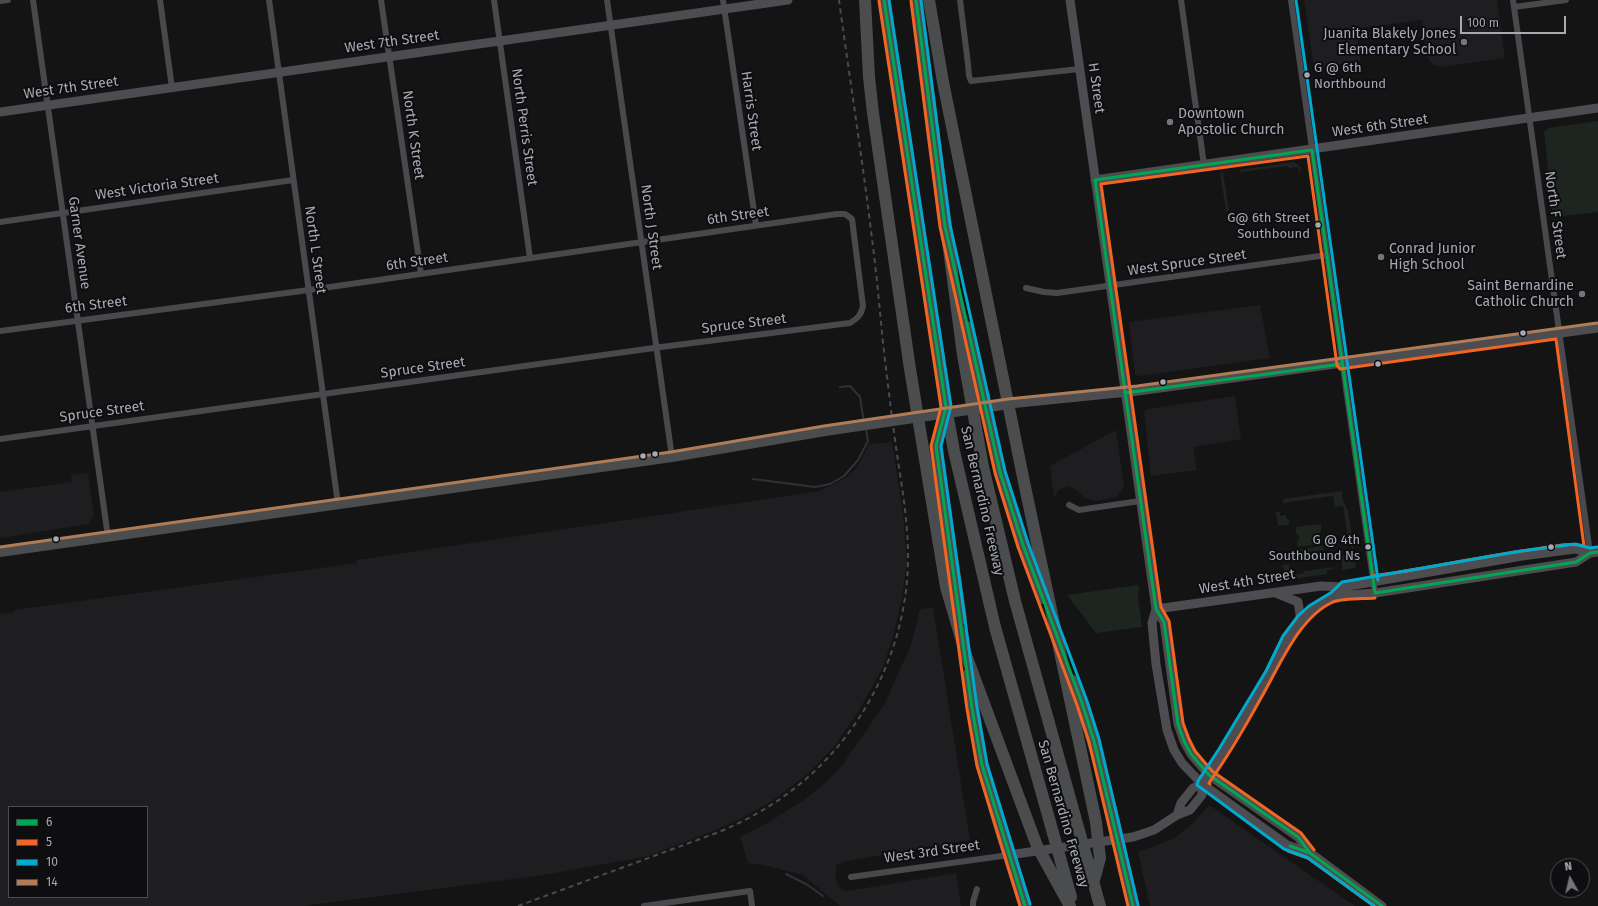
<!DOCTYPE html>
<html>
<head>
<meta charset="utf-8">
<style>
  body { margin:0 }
  #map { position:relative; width:1598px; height:906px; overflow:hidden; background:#141414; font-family:"Fira Sans",sans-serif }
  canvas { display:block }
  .legend { position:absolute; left:8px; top:806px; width:140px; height:92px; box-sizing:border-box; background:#0e0e10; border:1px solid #4b4c51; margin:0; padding:5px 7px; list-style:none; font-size:12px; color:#a7aab3 }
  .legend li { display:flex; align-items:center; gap:8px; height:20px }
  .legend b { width:20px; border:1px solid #4b4c51 }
  .north { position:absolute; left:1550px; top:858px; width:40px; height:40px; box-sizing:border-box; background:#0e0e10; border:1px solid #4b4c51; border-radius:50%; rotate:352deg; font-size:11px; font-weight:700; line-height:16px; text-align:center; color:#a7aab3 }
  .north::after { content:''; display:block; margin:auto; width:14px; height:18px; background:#74767b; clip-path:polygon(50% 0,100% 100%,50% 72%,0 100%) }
  .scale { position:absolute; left:1460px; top:16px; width:106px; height:18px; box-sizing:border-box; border:2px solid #a7aab3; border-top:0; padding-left:5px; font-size:12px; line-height:14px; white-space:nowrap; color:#a7aab3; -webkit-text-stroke:3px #0e0e10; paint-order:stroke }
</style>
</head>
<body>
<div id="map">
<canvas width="1598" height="906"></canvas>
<ul class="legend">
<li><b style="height:5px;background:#00a651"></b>6</li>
<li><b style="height:5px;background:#f26522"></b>5</li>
<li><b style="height:5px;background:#00a9ce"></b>10</li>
<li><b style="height:5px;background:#b07c57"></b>14</li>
</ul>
<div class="north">N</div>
<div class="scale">100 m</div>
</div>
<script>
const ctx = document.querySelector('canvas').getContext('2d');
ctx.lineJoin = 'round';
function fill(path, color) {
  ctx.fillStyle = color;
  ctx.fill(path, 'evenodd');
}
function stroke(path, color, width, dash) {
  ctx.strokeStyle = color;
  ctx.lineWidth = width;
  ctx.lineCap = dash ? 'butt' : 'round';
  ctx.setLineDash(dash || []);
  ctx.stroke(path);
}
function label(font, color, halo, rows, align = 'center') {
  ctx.font = font + ' "Fira Sans",sans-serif';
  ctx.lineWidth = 4;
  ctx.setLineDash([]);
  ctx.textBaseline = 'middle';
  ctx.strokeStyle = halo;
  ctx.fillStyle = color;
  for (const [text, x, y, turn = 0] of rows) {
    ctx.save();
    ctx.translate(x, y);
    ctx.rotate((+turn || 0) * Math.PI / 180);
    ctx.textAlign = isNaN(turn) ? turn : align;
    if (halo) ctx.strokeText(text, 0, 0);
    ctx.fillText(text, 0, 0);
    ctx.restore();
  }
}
fill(new Path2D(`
  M1304,0h193l8,58 -64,9 -7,-2 -5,-5 -2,-5 -5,-35 -66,9 5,32 -47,7z
  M1260,305l10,53 -131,18 -4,-1 -6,-53z
  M1235,396l6,43 -48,8 4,23 -46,6 -7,-65 4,-2z
  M1116,430l8,57 -7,10 -22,4 -10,-3 -10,-9 -6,-3 -9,3 -3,3 -3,7 -4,-33z
  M892,442l11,72 4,48 -5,36 -9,39 -10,30 -25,45 -22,32 -26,28 -38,29 -30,17 -24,11 -70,27 -104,19 -241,31h-303v-292l14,-2v-2l343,-47v-3l463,-69 24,-12 10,-8 6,-9 9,-18zM9,807h138v90h-138z
  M88,473l6,43 -5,8 -89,14v-46l72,-10 -1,-7z
  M933,607l37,233 -128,22 -1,2h-4l-2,13 3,8 4,5 5,1 109,-18 5,33h-121l-37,-31 -39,-10 -16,-2 -8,-26 29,-15 33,-21 21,-16 18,-18 43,-62 27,-60 9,-36z
  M1209,805l130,90 16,11h-205l-12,-54 35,-13 17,-13z`), '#1e1e20');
fill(new Path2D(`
  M1598,121v91l-45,5 -9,-85 4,-4z
  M1294,162l6,5 1,5h-2l-1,-5 -9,1 -1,-2 -47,6 -2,-2z
  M1223,172l6,39h-3l-6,-38z
  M1342,491c0,8 2,10 4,17l2,2 8,56 -1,2 -13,2v-12l1,-1v-2l8,-1 1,-2 -2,-14h-2l-5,-32 -8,1 -2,-11 -50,7v-4z
  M1276,512h4v4l6,-1v4h3v6l-11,1z
  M1319,524l2,1v7l-3,1v2l4,1v8l-24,3 -1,-5 3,-5 -4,-3v-7z
  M1323,546l1,4 -42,6v-2l17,-3v-2z
  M1289,564l2,11 13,-2v-2l29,-4v2l-6,1v4l-41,6 -3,-15z
  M1138,585l1,4 -1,9 4,29 -46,6 -29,-38z`), '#1e241f');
stroke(new Path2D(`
  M840,387l10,-1 10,11 4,26
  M753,479l62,8 15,-3 14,-8 14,-16 10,-19 -2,-12
  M786,874l20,10 17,12`), '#2c3238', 2);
stroke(new Path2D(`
  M33,0l75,537
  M160,0l12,88
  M269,0l69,504
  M381,0l40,274
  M494,0l36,258
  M607,0l65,457
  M723,0l33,225
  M960,0l8,64 1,12 2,5 108,-12
  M1181,0l23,165
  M1291,0l84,593
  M1513,0l77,553
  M0,1l8,-1
  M1514,7l52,-7
  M0,222l293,-42
  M1026,288l18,4 13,1 270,-38
  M0,331l309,-41 528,-76h8l7,5 11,87c-2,9 -5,12 -13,17l-189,24 -661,92
  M1069,505l10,5 61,-9
  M851,877l158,-22
  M644,906l106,-15 2,15
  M973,906v-4l4,-13`), '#49494d', 6);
stroke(new Path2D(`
  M1070,0l86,609 8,13 14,102 6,17 7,13 18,21 89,62 12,16
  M0,112l788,-112
  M1095,180l503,-72
  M1009,404l129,-13 460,-63
  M1276,593l22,9 3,18
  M1335,596l40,-3 201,-31 14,-9 8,-1
  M1156,609l-4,14 4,41 11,66 7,20 8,13 20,21 85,61 23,8 6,4 66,49
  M1156,609l165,-23 22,1
  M1177,815l4,-12 12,-15 9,-4 12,-18 56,-93 17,-34 14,-19 11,-10 23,-14 8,-9 179,-31 53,-7 15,4
  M1009,855l124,-18 21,-7 23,-15 13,-5 12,-15v-11`), '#4d4d51', 9);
stroke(new Path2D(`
  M0,552l672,-95 153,-26 184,-27`), '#4b4c4e', 10);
stroke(new Path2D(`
  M865,0l4,77 4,36 37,256 36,218 20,68 71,191 33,60
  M884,0l62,407 8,44 41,176 76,270
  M916,0l47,355 20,112 32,134 85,305
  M929,0l14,82 81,400 72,340 4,36 -6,22
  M967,327l33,145 23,73 20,53
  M945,412l-9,34 25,173
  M968,675l14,90 20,69 23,72
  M1073,681c27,73 43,149 60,225`), '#4b4c4e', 12);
stroke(new Path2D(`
  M518,906l201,-74c26,-11 50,-24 72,-41 72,-54 117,-144 117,-234 0,-33 -5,-64 -10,-96 -5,-34 -9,-67 -13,-101 -4,-32 -6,-64 -10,-96 -10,-88 -24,-176 -36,-264`), '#4a4b4d', 2, [5, 4]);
stroke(new Path2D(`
  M884,0l62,407 -10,39 36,262 10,57 43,141
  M916,0l29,226 55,246 23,73 59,158 12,38 39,165
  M1125,393l217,-29
  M1290,846l20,7 72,53
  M1310,853l-12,-16 -89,-62 -18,-21 -7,-13 -6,-17 -14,-102 -8,-13 -61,-429 217,-30 63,443 201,-31 14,-9 8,-1`), '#00a651', 3);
stroke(new Path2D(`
  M879,1l62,406 -10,39 36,263 10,57 43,140
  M911,1l29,226 55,246 23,74 59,158 12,37 39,164
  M1210,784l-1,-1c19,-27 36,-56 52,-85 18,-31 38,-81 72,-96 11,-4 31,-3 42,-4
  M1314,850l-13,-17 -89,-62 -17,-20 -6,-12 -6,-16 -14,-102 -8,-14 -60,-423 207,-28 29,209 3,4 216,-30 28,207c-15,-4 -33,1 -48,3 -55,7 -109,20 -164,27
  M1288,851l20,7 66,48`), '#f26522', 3);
stroke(new Path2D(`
  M889,0l62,406 -10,40 36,261 10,57 43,140
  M921,0l29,225 55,246 23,72 59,158 12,38 39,166
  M1296,0l82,580
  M1374,906l-66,-48 -24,-9 -87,-64 1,-4 21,-32 47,-78 17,-35 15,-20 11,-10 23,-14 10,-10 179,-31 54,-7 15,4 7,-1`), '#00a9ce', 3);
stroke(new Path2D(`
  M0,547l671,-95 153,-26 184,-27 129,-13 460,-63`), '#b07c57', 3);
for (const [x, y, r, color] of [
  [1464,42,4,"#74767b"],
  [1307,75,3.5,"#a7aab3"],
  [1170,122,4,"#74767b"],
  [1318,225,3.5,"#a7aab3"],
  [1381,257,4,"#74767b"],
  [1582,294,4,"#74767b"],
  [1523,333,3.5,"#a7aab3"],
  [1378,364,3.5,"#a7aab3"],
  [1163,382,3.5,"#a7aab3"],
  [655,454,3.5,"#a7aab3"],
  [643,456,3.5,"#a7aab3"],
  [56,539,3.5,"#a7aab3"],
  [1368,547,3.5,"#a7aab3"],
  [1551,547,3.5,"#a7aab3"]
]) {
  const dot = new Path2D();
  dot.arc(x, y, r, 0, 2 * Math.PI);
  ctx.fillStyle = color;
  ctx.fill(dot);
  stroke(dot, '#0e0e10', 1.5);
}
label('13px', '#a7aab3', '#0e0e10', [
  ["G @ 6th",1314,68,"left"],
  ["Northbound",1314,84,"left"],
  ["G@ 6th Street",1310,218],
  ["Southbound",1310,234],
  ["G @ 4th",1360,540],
  ["Southbound Ns",1360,556]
], 'right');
label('14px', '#a7aab3', '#0e0e10', [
  ["Juanita Blakely Jones",1456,34],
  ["Elementary School",1456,50],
  ["Downtown",1178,114,"left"],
  ["Apostolic Church",1178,130,"left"],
  ["Conrad Junior",1389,249,"left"],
  ["High School",1389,265,"left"],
  ["Saint Bernardine",1574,286],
  ["Catholic Church",1574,302]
], 'right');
label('14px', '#a7aab3', '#0e0e10', [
  ["West 7th Street",392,42,-8],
  ["West 7th Street",71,88,-8],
  ["H Street",1096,88,82],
  ["Harris Street",751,111,82],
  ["West 6th Street",1380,126,-8],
  ["North Perris Street",524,127,82],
  ["North K Street",413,135,82],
  ["West Victoria Street",157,187,-8],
  ["North F Street",1555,215,82],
  ["6th Street",738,216,-8],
  ["North J Street",651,227,82],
  ["Garner Avenue",79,243,82],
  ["North L Street",315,250,82],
  ["6th Street",417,262,-8],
  ["West Spruce Street",1187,263,-8],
  ["6th Street",96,305,-7],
  ["Spruce Street",744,324,-7],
  ["Spruce Street",423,368,-8],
  ["Spruce Street",102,412,-8],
  ["San Bernardino Freeway",982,501,77],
  ["West 4th Street",1247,582,-9],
  ["San Bernardino Freeway",1063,814,74],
  ["West 3rd Street",932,852,-8]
]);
</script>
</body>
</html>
